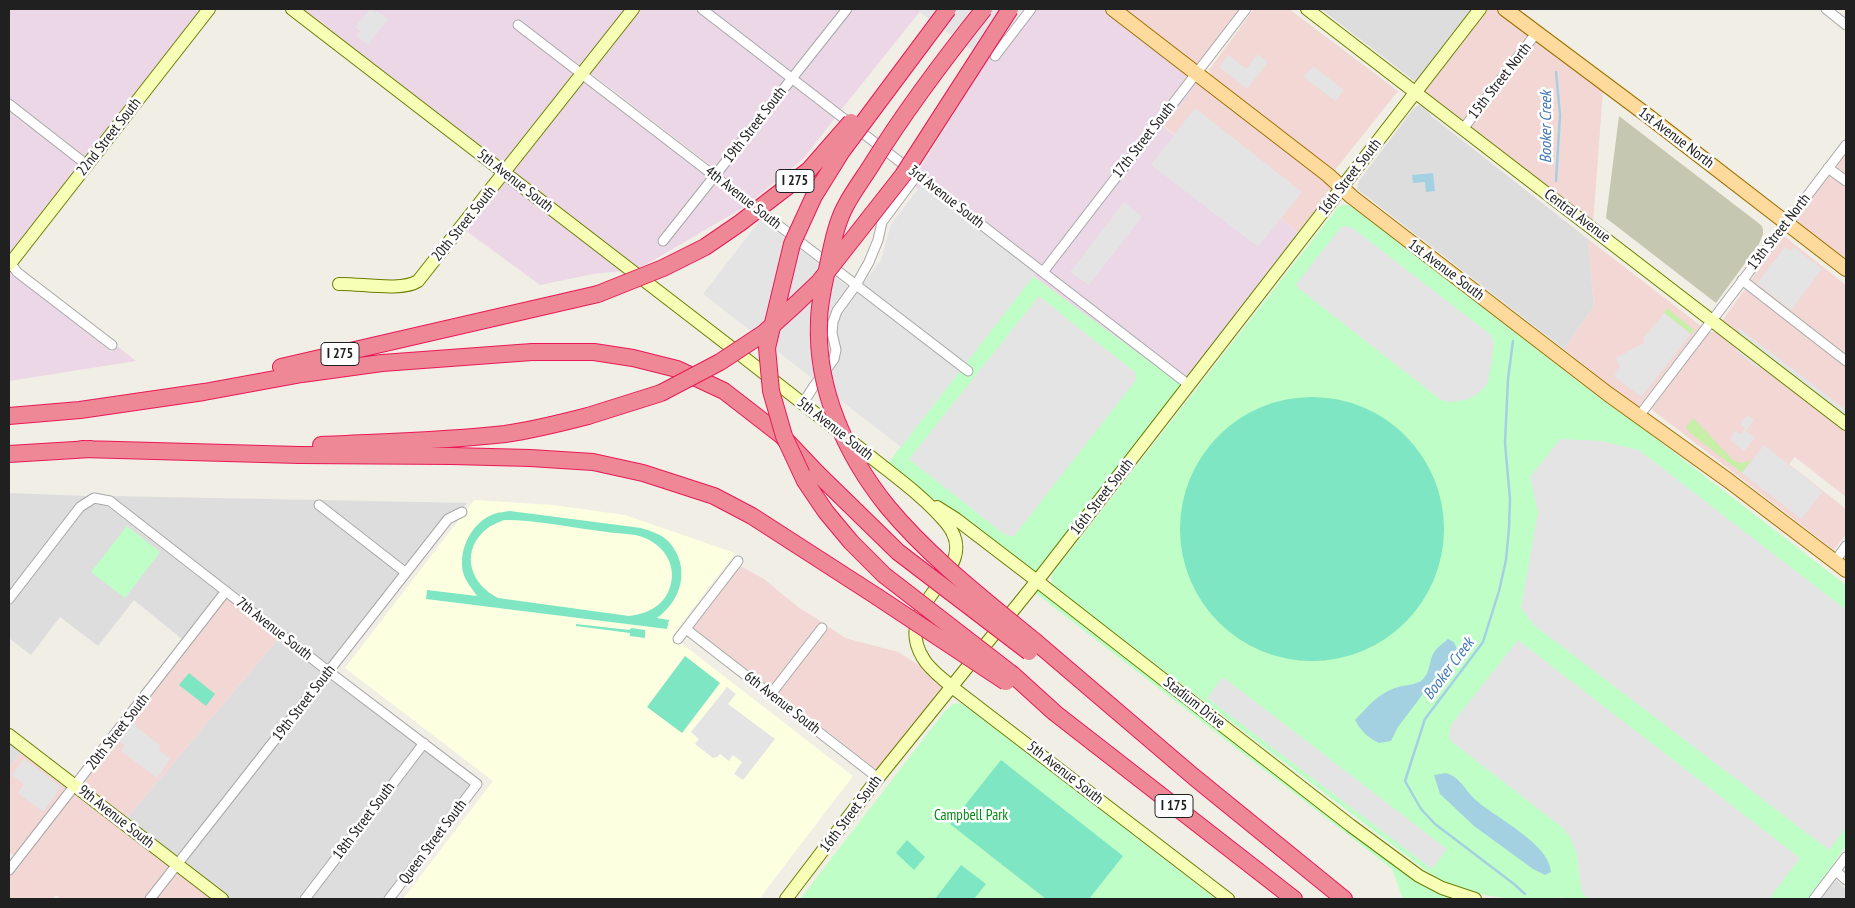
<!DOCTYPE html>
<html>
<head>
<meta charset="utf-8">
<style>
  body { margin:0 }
  #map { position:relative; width:1855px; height:908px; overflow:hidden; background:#f1eee6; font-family:"PT Sans Narrow",sans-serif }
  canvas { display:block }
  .frame { position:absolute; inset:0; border:10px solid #202020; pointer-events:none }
</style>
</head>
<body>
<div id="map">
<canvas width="1855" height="908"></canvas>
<div class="frame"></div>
</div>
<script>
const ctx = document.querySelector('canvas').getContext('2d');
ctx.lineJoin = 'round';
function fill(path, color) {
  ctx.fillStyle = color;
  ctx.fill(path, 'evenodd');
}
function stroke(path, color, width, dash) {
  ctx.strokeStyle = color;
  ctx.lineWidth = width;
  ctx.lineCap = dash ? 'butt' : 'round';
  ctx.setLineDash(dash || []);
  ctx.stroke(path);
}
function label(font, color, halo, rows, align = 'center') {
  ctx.font = font + ' "PT Sans Narrow",sans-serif';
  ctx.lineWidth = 5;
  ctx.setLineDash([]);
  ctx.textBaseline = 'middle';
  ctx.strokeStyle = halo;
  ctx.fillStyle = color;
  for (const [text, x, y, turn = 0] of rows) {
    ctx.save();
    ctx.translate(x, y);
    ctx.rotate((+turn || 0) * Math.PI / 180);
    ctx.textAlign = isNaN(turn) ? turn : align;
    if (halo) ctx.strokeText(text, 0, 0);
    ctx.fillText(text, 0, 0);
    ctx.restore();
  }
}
fill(new Path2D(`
  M1321,9h153l-57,74z
  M1420,105l9,4 1,6 158,124 6,68 -30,42 -207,-160 2,-8 55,-73z
  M9,493l79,3 -11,8 -68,88z
  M109,496l209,4 -5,7 86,66 -71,92z
  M321,500l146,3 -3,4 -19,9 -40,49z
  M94,502l13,4 112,87 -36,47 -49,-40 -36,46 -38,-29 -29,38 -22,-17v-32l74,-96z
  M256,621l66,51 -145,186 -51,-39 151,-179z
  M329,678l88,67 -118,154h-69l-46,-36z
  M9,741l13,10 -13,16z
  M424,750l46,36 -86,113h-74z
  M1835,879l11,10v10h-26z`), '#dedddd');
fill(new Path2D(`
  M1121,9h120l-45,58z
  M1254,9h35l109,82 -63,79 -122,-91 -4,-9z
  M1485,9h10l35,26 -68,87 -40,-31z
  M1537,40l66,51 -10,133 -124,-96z
  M1199,81l137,106 -36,47 -136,-108z
  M1846,151v24l-11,-9z
  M1829,174l17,13v76l-54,-42z
  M1784,236l62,49v70l-96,-74z
  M1588,239l113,87 -63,82 -74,-59 30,-42z
  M1745,289l101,77v51l-124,-96z
  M1709,332h9l128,99v66l-51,-40 -6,7 57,45v25l-12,16 -183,-141z
  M740,566l24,13 34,28 24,15 -51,66 -79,-60z
  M226,598l30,23 21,19 -151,179 -44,-34z
  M829,627l16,11 53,14 27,17 20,18 -67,84 -100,-78z
  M22,751l46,35 -53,71 -6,-6v-84z
  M75,791l96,74 -26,34h-84l-5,-4 -4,4h-43v-22z
  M178,871l36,28h-59z`), '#f3d7d4');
fill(new Path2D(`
  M9,9h195l-117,149 -78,-60z
  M300,9h328l-47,57 -64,-47 -5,7 63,48 -71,92z
  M639,9h55l91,70 -70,90 -127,-98z
  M710,9h131l-50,62z
  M852,9h70l-81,101 -43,-33z
  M1036,9h69l85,65 -148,191 -123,-95 70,-113 6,5z
  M582,79l127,98 -52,65 6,5 53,-65 30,24 -106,62 -3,1 -126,-98z
  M1197,79l2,2 -35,46 136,107 -111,144 -140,-107z
  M792,84l43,34 -32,41 -49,40 -32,-24z
  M9,110l72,56 -72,89z
  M505,179l118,92 -30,3 -53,11 -75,-55z
  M917,181l249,192 -21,-13 -231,-174z
  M10,271l4,5 98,76 5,-6 19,15 -127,20z`), '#ebd7e6');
fill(new Path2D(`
  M474,500l79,5 72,10 110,38 -63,83 181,140 -94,123h-356l90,-118 -148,-113z`), '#fdffe1');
fill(new Path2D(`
  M1619,116l142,109 2,4v5l-4,10 -43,59 -110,-85z`), '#c6c7b0');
fill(new Path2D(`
  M1667,308l27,22 -3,4 -27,-21z
  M1693,418l40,42 9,3 9,-3 -9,13 -52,-40 -4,-6z`), '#c7efa8');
fill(new Path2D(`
  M1342,205h6l14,9 239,185 44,31 201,155v261l-38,53h-243l-2,-2c-23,7 -79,0 -102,-8 -11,-4 -22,-10 -32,-16l-376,-287 -2,-7 1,-5 286,-367z
  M1033,276l150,110 -146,189 -78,-60 -36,-23 -36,-28 73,-94 9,7 5,-7 -9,-8z
  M127,526l33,26 -35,46 -34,-26z
  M1038,587l419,312h-54l-11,-30 -358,-277z
  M960,703l8,5 248,191h-416l145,-188 8,-7z`), '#c0fec8');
fill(new Path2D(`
  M1180 529a132 132 0 1 1 264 0a132 132 0 1 1-264 0Z
  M510,511l131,17c10,3 20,6 28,14 22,25 13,58 -12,76l12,2 -2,9 -241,-30 1,-9 50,6c-5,-8 -12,-15 -14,-24 -5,-23 9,-50 31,-58 5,-2 11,-2 16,-3zM504,520c34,0 69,8 103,12 12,2 28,1 38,6 21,9 33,30 24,52 -7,17 -23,24 -40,26l-131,-18c-26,-13 -38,-43 -15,-66 6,-6 14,-9 21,-12z
  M576,624l54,6 1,-2 14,2v8l-15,-2v-3l-54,-7z
  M685,656l35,27 -38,50 -35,-26z
  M189,673l26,21 -9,12 -27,-21z
  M1001,760l122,96 -34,43h-43l-96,-75z
  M907,840l18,17 -11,13 -18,-17z
  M961,865l25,19 -12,15h-39z`), '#7ee6c3');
fill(new Path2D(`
  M370,9l5,3 2,-1 11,8 -20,26 -12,-9 4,-5 -5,-4z
  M920,9h102l-39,49 -65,-47z
  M1258,54l10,8 -21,27 -28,-22 9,-12 18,14z
  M1313,66l31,24 -9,11 -31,-24z
  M1195,108l107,84 -44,55 -107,-82z
  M922,184l114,89 -135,174 -198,-153 58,-75 95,74 25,-33 10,-36z
  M1124,202l18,15 -53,68 -19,-13z
  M1347,226l7,3 137,106 3,9 -6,39 -6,7 -9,7 -9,3 -13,2 -10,-2 -143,-112 -2,-4 45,-57z
  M1785,247l5,4 4,-4 28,22 -31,41 -34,-27z
  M1039,296l97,77v7l-122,156h-5l-8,-4 -92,-73z
  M1664,313l27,21 -50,63 -27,-21 3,-4 -1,-2 4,-3 -4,-9 28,-15 -1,-4z
  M1738,327l108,83v7l-107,-83z
  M1735,345l26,21 -2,3 -23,-18z
  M1747,415l7,5 -8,11 9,7 -11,13 -14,-11 5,-9 5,3 5,-6 -5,-4z
  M1560,439l41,2 38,9 207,160v218l-17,22 -295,-225 -13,-17 17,-96 -8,-35z
  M1764,445l59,47 -22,27 -59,-46z
  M1518,640l282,218 -31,41h-180l-4,-3 -4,-7 -4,-34 -7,-18 -7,-9 -111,-86 -3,-5 2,-12z
  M1223,677l224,172 -15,20 -225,-171z
  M727,687l9,7 -8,10 47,35 -32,41 -9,-6 8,-12 -9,-7 -4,6 -9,-7 -3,3 -4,1 -18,-14 4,-5 -8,-7z
  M131,721l6,4 -1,2 25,19 -2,4 11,9 -13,19 -36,-27 4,-5 -8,-6z
  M24,759l37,28 -18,25 -25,-19 6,-9 -12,-9z`), '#e4e4e4');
fill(new Path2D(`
  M1433,173l2,18 -9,1 -1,-10 -12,1 -1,-8z
  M1448,639l6,3 3,7 -59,78 -7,14 -12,2c-11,-5 -18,-12 -24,-23 15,-15 22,-26 43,-33 8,-2 16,-2 23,-6 8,-6 8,-16 11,-25 3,-7 10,-12 16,-17z
  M1446,773c16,5 18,17 31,28 20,18 72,42 74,71l-6,3 -12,-6 -59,-43 -34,-32 -6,-19z`), '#a3d1e2');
stroke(new Path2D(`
  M1556,181l4,-66 -4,-43
  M1513,341l-5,38 -3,64 5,56 -1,29 -3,32 -7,31 -16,51 -58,77 -20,62 16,28 14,15 79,60 11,10`), '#a3d1e2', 2.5);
const street = new Path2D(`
  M702,9l487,376
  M1826,9l20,16
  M518,25l450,346
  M995,56l36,-47
  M9,104l78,61
  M1463,129l74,-97
  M1828,168l18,13
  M663,241l184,-232
  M9,261l8,11 95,73
  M1043,272l203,-263
  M1742,280l104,81
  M803,403l11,-17 20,-27 2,-9 -4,-17 1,-11 4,-11 19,-26 13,-23 9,-22 4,-18 35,-47
  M1639,416l207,-271
  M319,505l86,67
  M1835,561l11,-15
  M9,599l71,-92 14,-9 16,3 218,170 149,113 -88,115
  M686,629l192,149
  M678,639l60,-78
  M771,694l51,-66
  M9,870l217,-279
  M1836,871l10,9
  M150,899l298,-380 14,-7
  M305,899l119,-156
  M1814,899l32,-42`);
const secondary = new Path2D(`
  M292,9c145,112 290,224 436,336 46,36 92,72 138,108 28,23 58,43 81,71 39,48 -59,77 -24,134 6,11 19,20 29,29l276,212
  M1307,9l539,415
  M9,265l200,-256
  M339,284c20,-1 62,8 79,-3l215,-272
  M937,507l19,12 81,62 313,244 69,51 23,12 33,11
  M9,735l213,164
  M786,899l92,-121 166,-206 436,-563`);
const primary = new Path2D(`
  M1113,9l215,166 24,22 256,197 121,87 117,89
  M1505,9l143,107 198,153`);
const highway = new Path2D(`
  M281,367l317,-73
  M9,416l71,-6 124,-18 98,-18 80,-11 150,-11h62l39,6 44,11 47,22 58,45 35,37
  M321,445c61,-3 123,-4 184,-11 28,-4 56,-11 83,-18
  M82,449l217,6 153,1 78,2 63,4 50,11 71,23 38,20 124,80
  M9,454l82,-5
  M1037,643l157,134 150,122
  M1012,674l43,39 239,186`);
stroke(street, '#a7a7a7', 11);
stroke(secondary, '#6a7e00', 14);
stroke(primary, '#9c7100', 16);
stroke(highway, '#ea1855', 18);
stroke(street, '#fff', 9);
stroke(secondary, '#f7ffb7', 12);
stroke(primary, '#ffda9d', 14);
stroke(highway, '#ee8896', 16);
const highwayBridge = new Path2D(`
  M948,9l-106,142 -28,45 -22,48 -25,104 4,43 13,45 21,45 21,31 25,30 33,33 128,99
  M984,9c-39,49 -77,99 -110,152 -9,15 -21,30 -29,46 -9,17 -13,39 -17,58 -4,19 -9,38 -9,57 -3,67 27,133 68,184 43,52 98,94 150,137
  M598,294l65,-26 42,-21 35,-24 69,-53 42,-48
  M588,416l73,-23 59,-31 44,-29 33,-30 22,-21 84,-107 107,-166
  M817,473l81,79 131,100
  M876,596l130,86`);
stroke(highwayBridge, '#ea1855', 18, []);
stroke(highwayBridge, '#ee8896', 16);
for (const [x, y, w] of [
  [795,181,38],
  [340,354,38],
  [1174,806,38]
]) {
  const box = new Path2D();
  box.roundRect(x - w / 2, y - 11.5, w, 23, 4);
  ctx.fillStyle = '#fff';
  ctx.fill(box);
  stroke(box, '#202020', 1);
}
label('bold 14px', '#202020', null, [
  ["I 275",795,181],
  ["I 275",340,354],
  ["I 175",1174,806]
]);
label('15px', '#202020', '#fff', [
  ["15th Street North",1500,81,-52],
  ["19th Street South",755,125,-52],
  ["22nd Street South",109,137,-52],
  ["1st Avenue North",1676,138,37],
  ["17th Street South",1144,140,-52],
  ["16th Street South",1350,177,-52],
  ["5th Avenue South",515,181,38],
  ["3rd Avenue South",946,197,38],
  ["4th Avenue South",743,198,38],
  ["Central Avenue",1577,216,37],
  ["20th Street South",464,224,-51],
  ["13th Street North",1779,232,-52],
  ["1st Avenue South",1446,270,37],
  ["5th Avenue South",835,429,38],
  ["16th Street South",1102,497,-52],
  ["7th Avenue South",274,629,38],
  ["19th Street South",304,703,-52],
  ["6th Avenue South",782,703,38],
  ["Stadium Drive",1194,703,38],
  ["20th Street South",118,732,-52],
  ["5th Avenue South",1065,773,38],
  ["16th Street South",851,814,-53],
  ["9th Avenue South",116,817,38],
  ["18th Street South",364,821,-53],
  ["Queen Street South",433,842,-53]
]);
label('15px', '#028a15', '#fff', [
  ["Campbell Park",971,816]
]);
label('italic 16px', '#4378b9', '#fff', [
  ["Booker Creek",1546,127,-90],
  ["Booker Creek",1449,669,-53]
]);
</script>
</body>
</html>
